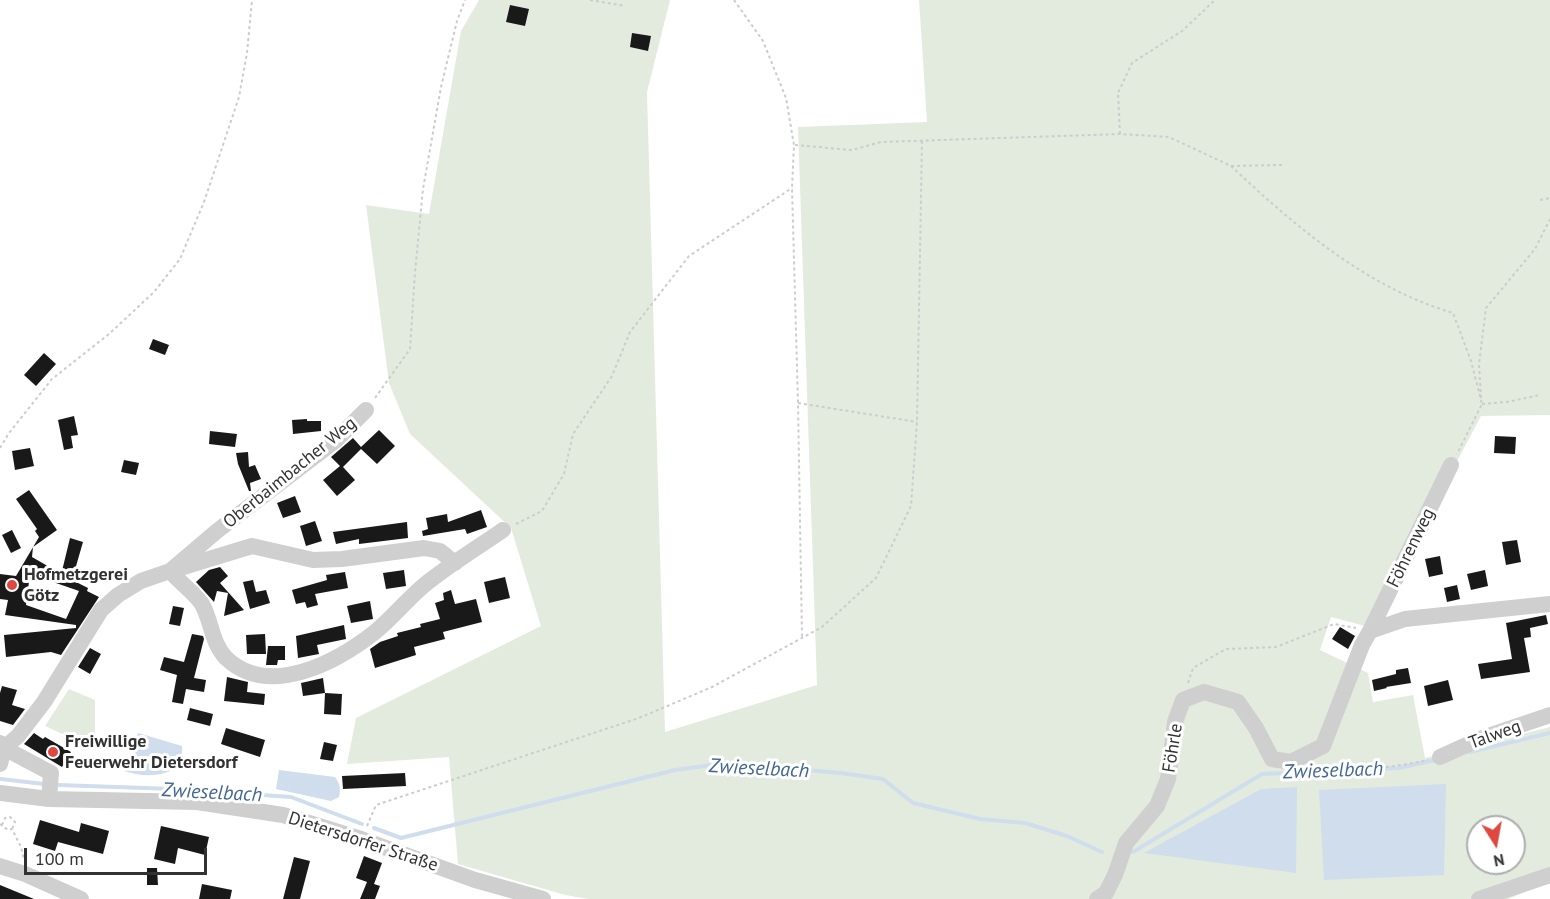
<!DOCTYPE html>
<html>
<head>
<meta charset="utf-8">
<style>
  body { margin:0 }
  #map { position:relative; width:1550px; height:899px; overflow:hidden; background:#fff; font-family:"PT Sans",sans-serif }
  canvas { display:block }
  .north { position:absolute; left:1466px; top:815px; width:60px; height:60px; box-sizing:border-box; background:#fff; border:2px solid #adadad; border-radius:50%; rotate:169deg; font-size:16px; font-weight:700; line-height:24px; text-align:center; color:#323232 }
  .north::after { content:''; display:block; margin:auto; width:21px; height:27px; background:#df483e; clip-path:polygon(50% 0,100% 100%,50% 72%,0 100%) }
  .scale { position:absolute; left:24px; top:848px; width:183px; height:27px; box-sizing:border-box; border:3px solid #323232; border-top:0; padding-left:8px; font-size:18px; line-height:21px; white-space:nowrap; color:#323232; -webkit-text-stroke:4px #fff; paint-order:stroke }
</style>
</head>
<body>
<div id="map">
<canvas width="1550" height="899"></canvas>
<div class="north">N</div>
<div class="scale">100 m</div>
</div>
<script>
const ctx = document.querySelector('canvas').getContext('2d');
ctx.lineJoin = 'round';
function fill(path, color) {
  ctx.fillStyle = color;
  ctx.fill(path, 'evenodd');
}
function stroke(path, color, width, dash) {
  ctx.strokeStyle = color;
  ctx.lineWidth = width;
  ctx.lineCap = dash ? 'butt' : 'round';
  ctx.setLineDash(dash || []);
  ctx.stroke(path);
}
function label(font, color, halo, rows, align = 'center') {
  ctx.font = font + ' "PT Sans",sans-serif';
  ctx.lineWidth = 6;
  ctx.setLineDash([]);
  ctx.textBaseline = 'middle';
  ctx.strokeStyle = halo;
  ctx.fillStyle = color;
  for (const [text, x, y, turn = 0] of rows) {
    ctx.save();
    ctx.translate(x, y);
    ctx.rotate((+turn || 0) * Math.PI / 180);
    ctx.textAlign = isNaN(turn) ? turn : align;
    if (halo) ctx.strokeText(text, 0, 0);
    ctx.fillText(text, 0, 0);
    ctx.restore();
  }
}
fill(new Path2D(`
  M479,0h191l-23,92 18,640 152,-47 -19,-558 129,-5 -8,-122h631v415l-69,1 -112,211 -38,-10 -11,33 48,23 5,29 40,-7 12,63 125,-31v155l-42,17h-919l-24,-4 -107,-31 -9,-107 -102,7 9,-46 185,-92 -30,-98 -101,-94 -21,-51 -23,-178 63,9 32,-183zM1478,827h36v36h-36z
  M69,689l26,11v49l-50,-23z`), '#e3ebde');
fill(new Path2D(`
  M138,733l44,13c4,32 -35,33 -58,25z
  M279,770l56,7c5,7 6,12 4,20l-8,4 -55,-12z
  M1446,784l-2,91 -120,5 -5,-90z
  M1297,787l-1,86 -152,-20 117,-64z`), '#cfddec');
stroke(new Path2D(`
  M1469,752l81,-19
  M1,779l43,5
  M58,785l116,4 117,8 71,27
  M374,828l27,10 274,-68 37,-5 49,1 80,7 42,6 30,24 67,16 45,4 42,13 35,16
  M1133,852l129,-78 137,-6 36,-8`), '#cfddec', 4);
fill(new Path2D(`
  M510,5l19,4 -4,17 -19,-4z
  M632,33l19,3 -3,15 -18,-4z
  M153,339l16,6 -4,10 -16,-6z
  M44,353l12,11 -20,22 -12,-11z
  M74,416l4,19 -7,1 2,12 -9,2 -6,-30z
  M307,419v2h14v10l-28,3 -1,-14z
  M379,430l16,16 -18,18 -16,-15 -18,18 12,13 -18,16 -14,-16 17,-14 -9,-9 22,-19 8,9z
  M210,431l27,3 -2,13 -26,-3z
  M1495,436l21,1 -1,17 -21,-1z
  M30,448l4,18 -19,4 -3,-19z
  M248,452l1,15 6,-2 6,14 -11,4 1,8h-2l-11,-27 -2,-11z
  M124,460l15,3 -3,12 -15,-3z
  M29,490l28,40 -24,17 -1,10 33,19 -3,-5 8,-33 13,4 -11,38 16,8 -1,3 12,6 -38,58 -10,-3 -45,5 -2,-22 72,-7v-3l-71,-10 3,-15 -8,-1v-25l16,2 23,-39 -4,-6 2,-2 -21,-30zM30,574l49,17 -13,28 -40,-14z
  M295,496l6,16 -18,6 -6,-15z
  M481,510l6,17 -20,7 -2,-5 -42,7 -1,-5 6,-2 -2,-11 21,-4 1,8z
  M315,521l7,20 -16,5 -6,-20z
  M407,522l1,16 -49,6v-5l-23,5 -3,-12z
  M12,530l9,18 -10,5 -9,-18z
  M1517,540l4,22 -15,3 -4,-23z
  M1440,556l3,18 -14,3 -4,-18z
  M220,567l8,9 -8,7 24,27 -20,6 4,-23 -11,-2 -3,11 -18,-20 13,-12z
  M404,570l2,16 -20,3 -3,-16z
  M1485,570l3,16 -17,4 -4,-16z
  M345,572l3,16 -33,6 3,11 -11,3 -2,-6 -9,2 -4,-14 35,-10 -1,-5z
  M505,577l5,21 -21,5 -5,-21z
  M253,580l3,12 10,-2 4,13 -20,6 -7,-27z
  M1457,585l3,14 -13,3 -3,-14z
  M451,590l4,14 21,-5 6,23 -39,10 2,7 -31,8 2,8 -41,13 -5,-19 10,-7 18,-6 -1,-3 24,-6 -1,-3 20,-5 -5,-16 9,-3 -1,-7z
  M370,601l3,18 -22,4 -4,-17z
  M173,606l11,2 -4,18 -11,-2z
  M1546,615l2,9 -18,4 1,9 -7,1 6,34 -49,7 -3,-15 34,-5 -6,-36z
  M344,625l2,14 -29,6 2,9 -21,4 -2,-22z
  M1340,627l15,9 -7,13 -16,-10z
  M192,634l11,2 1,3 -10,39 12,2 -2,12 -18,-3 -3,15 -11,-2 5,-27 -17,-5 4,-13 20,5z
  M265,634l1,20h-19l-1,-19z
  M268,646h17v14h-7l-1,5h-11z
  M90,648l11,6 -11,20 -12,-7z
  M1408,668l3,15 -25,4 1,1 -13,3 -2,-11 24,-6v-4z
  M227,677l21,5 -1,10 18,2 -1,11 -40,-4z
  M323,678l2,15 -22,3 -2,-13z
  M1448,680l5,20 -25,6 -4,-20z
  M2,686l15,4 -5,15 13,4 -12,16 -13,-4v-28z
  M325,693l17,1 -1,21 -17,-1z
  M190,708l23,6 -3,12 -23,-6z
  M226,728l39,12 -5,17 -39,-13z
  M34,733l9,6 2,-2 26,15 -9,15 -38,-23z
  M324,742l13,3 -4,16 -13,-2z
  M405,773l1,13 -63,3 -1,-13z
  M40,820l39,12 2,-9 28,8 -6,23 -45,-12 -3,9 -22,-7z
  M161,826l48,11 -4,18 -27,-7 -3,16 -21,-5z
  M364,856l18,7 -8,21 6,2 -5,13h-15l7,-17 -11,-4z
  M294,857l16,4 -10,38h-17z
  M147,868h10l1,17h-11z
  M202,884l30,6 -2,9h-31z
  M0,885l34,14h-34z`), '#191919');
stroke(new Path2D(`
  M590,0l35,6
  M734,0l29,41 23,57 8,47 -2,43 6,215 4,234
  M1120,134l-2,-41 14,-30 50,-32 33,-31
  M795,145l57,5 29,-8 239,-8 49,3 62,29 51,-1
  M1231,166c65,61 135,121 222,147l18,48 11,43 -25,50
  M1540,200l10,-2
  M375,398l35,-49 5,-77 8,-83 18,-102 16,-66 8,-21
  M1481,398l-2,-34 7,-56 49,-59 15,-30
  M798,403l119,19
  M1482,404l25,-2 33,-7
  M0,448l9,-15 43,-54 57,-45 45,-42 26,-33 24,-57 35,-105 8,-44 5,-53
  M516,524l26,-13 22,-37 9,-40 39,-58 18,-44 59,-76 103,-68
  M1188,683l5,-15 33,-19 50,-2 58,-23 22,4
  M1314,766c36,6 78,2 114,-6
  M0,824l8,6 4,-1 9,18 3,13
  M2,825l3,-7 5,-1 5,5 -3,7
  M367,826l9,-21 263,-87 73,-31 110,-60 54,-49 35,-72 6,-84 5,-281`), '#ccc', 2, [3, 3]);
stroke(new Path2D(`
  M455,563l-15,-12 -16,-3 -82,11 -29,1 -61,-14 -82,25c9,11 24,21 32,33 10,18 9,38 24,54 43,41 111,4 149,-26 20,-16 36,-38 57,-53 23,-18 48,-33 71,-49
  M1370,631l81,-166
  M0,743l4,5 47,25 -2,26
  M1440,757l42,-19 68,-23
  M0,764l4,-16 14,-12 26,-34 57,-92 17,-15 23,-14 29,-10 47,-40 118,-90 31,-31
  M0,793l49,6 148,3 86,13 78,24 114,41 68,19
  M0,866l25,8 56,25
  M1097,899l9,-6 9,-18 11,-32 31,-37 11,-27 7,-57 8,-22 21,-8 34,10 18,26 16,31 19,3 32,-16 39,-101 8,-14 35,-12 145,-15
  M1479,899l71,-24`), '#cfcfcf', 16);
for (const [x, y, r, color] of [
  [12,585,6,"#df483e"],
  [53,752,6,"#df483e"]
]) {
  const dot = new Path2D();
  dot.arc(x, y, r, 0, 2 * Math.PI);
  ctx.fillStyle = color;
  ctx.fill(dot);
  stroke(dot, '#fff', 2);
}
label('18px', '#323232', '#fff', [
  ["Oberbaimbacher Weg",290,473,-39],
  ["Föhrenweg",1411,548,-64],
  ["Talweg",1495,735,-20],
  ["Föhrle",1173,748,-81],
  ["Dietersdorfer Straße",363,842,18]
]);
label('bold 18px', '#323232', '#fff', [
  ["Hofmetzgerei",24,575],
  ["Götz",24,596],
  ["Freiwillige",65,742],
  ["Feuerwehr Dietersdorf",65,763]
], 'left');
label('italic 20px', '#426892', '#fff', [
  ["Zwieselbach",759,769,3],
  ["Zwieselbach",1333,771,-2],
  ["Zwieselbach",212,793,3]
]);
</script>
</body>
</html>
